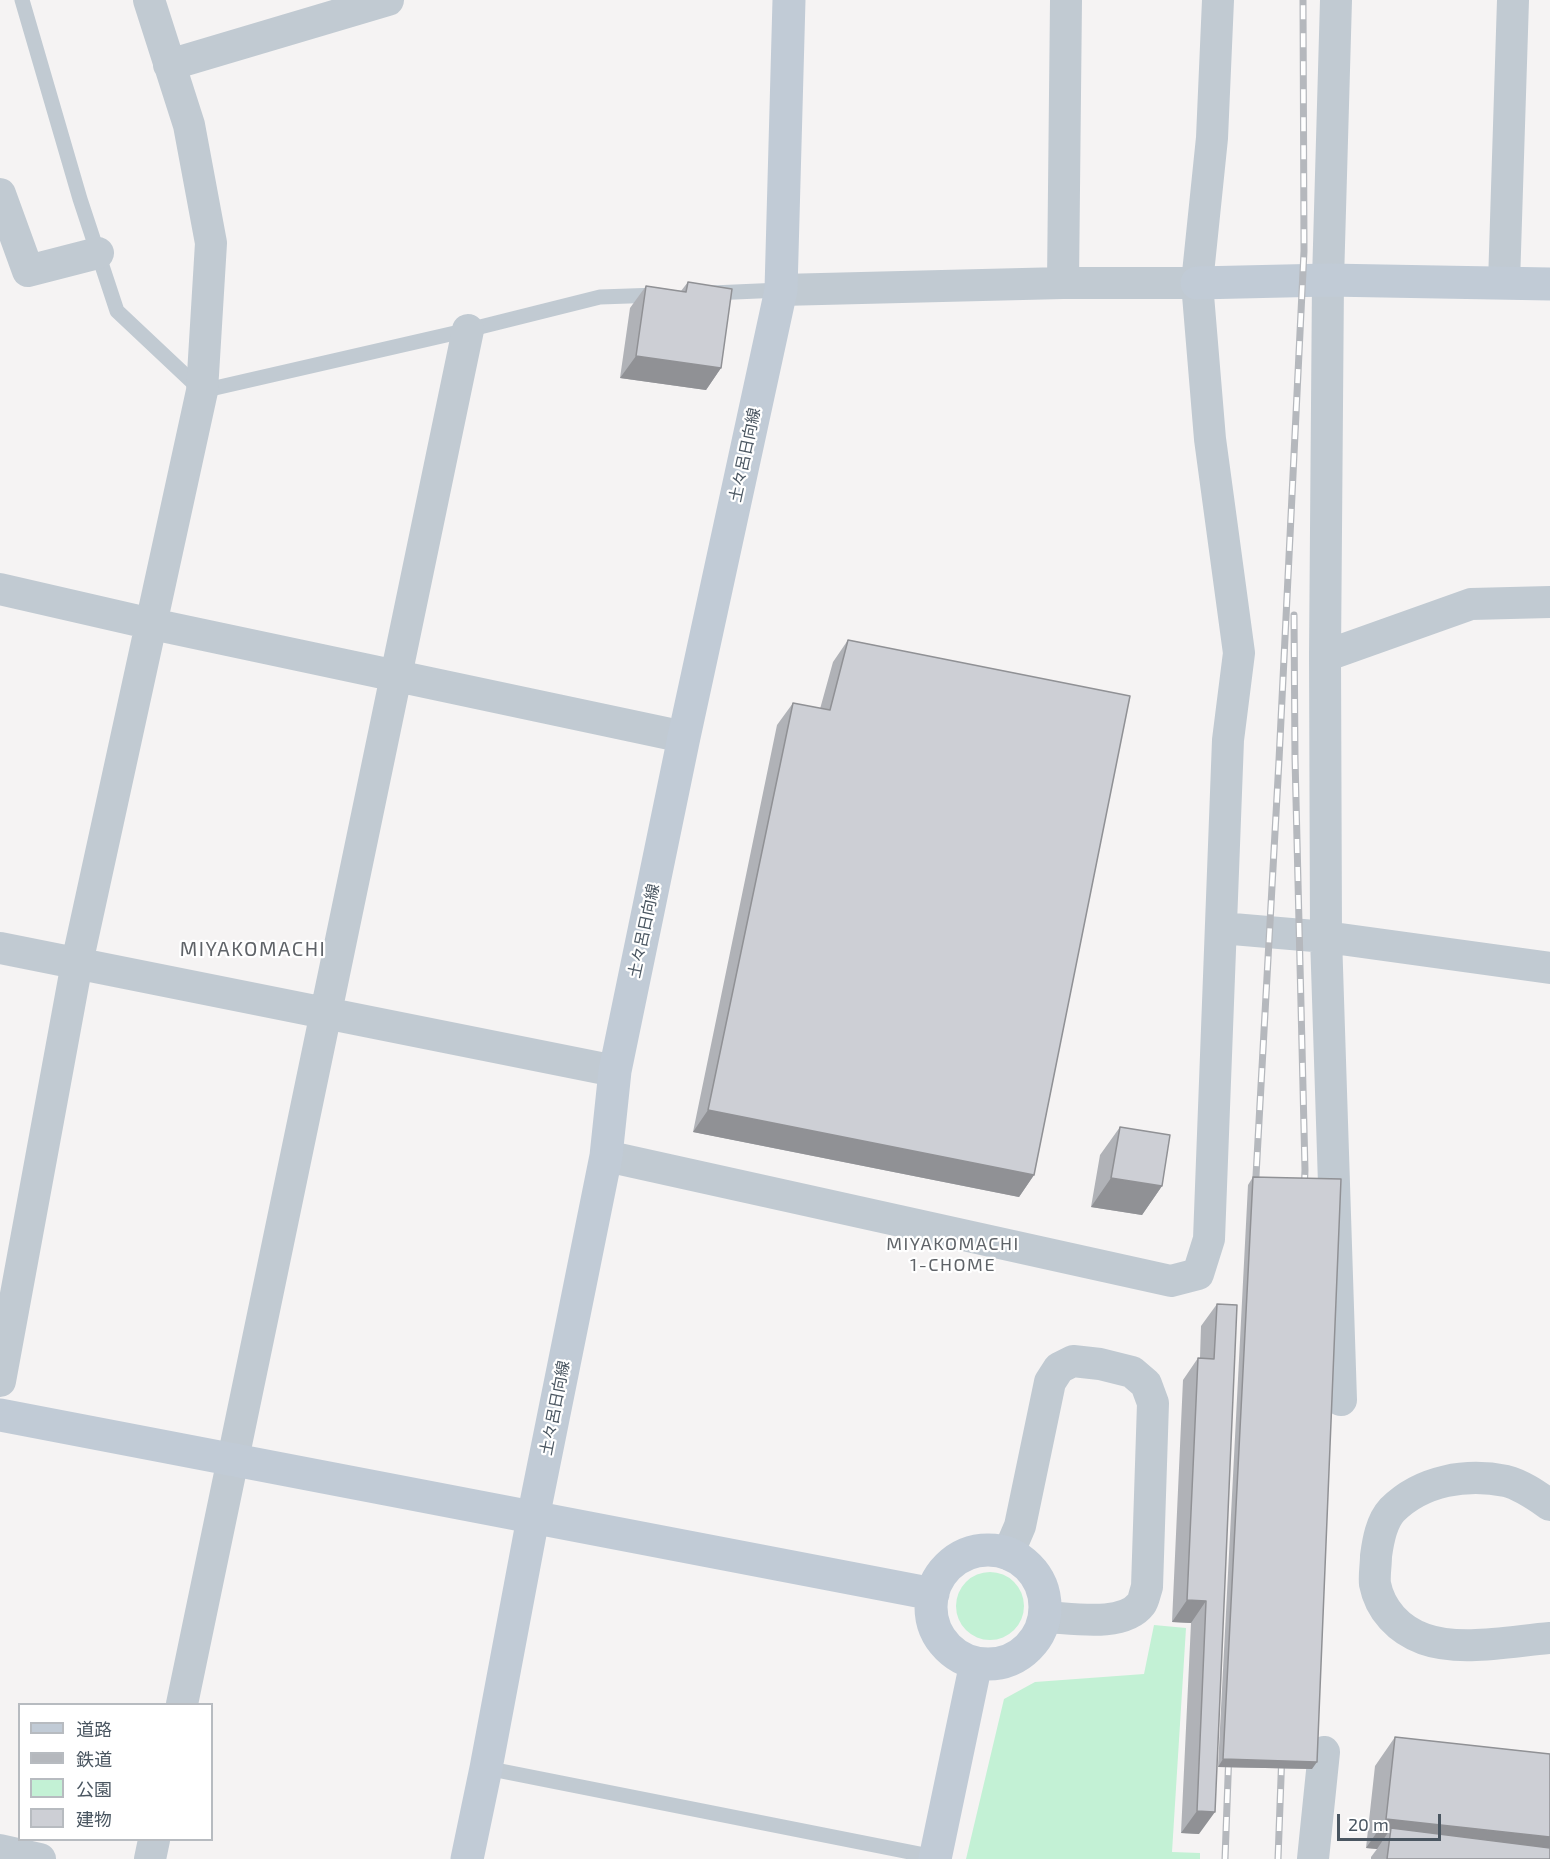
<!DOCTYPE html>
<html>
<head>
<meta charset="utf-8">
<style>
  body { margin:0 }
  #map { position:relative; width:1550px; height:1859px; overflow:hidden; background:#f5f3f3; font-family:"Exo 2","Noto Sans JP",sans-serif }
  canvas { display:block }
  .legend { position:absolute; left:18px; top:1703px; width:195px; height:138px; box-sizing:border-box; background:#fff; border:2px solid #b7bbc0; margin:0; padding:8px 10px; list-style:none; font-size:18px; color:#4a5661 }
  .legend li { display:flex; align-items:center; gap:12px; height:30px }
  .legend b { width:30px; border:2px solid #b7bbc0 }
  .scale { position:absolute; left:1337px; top:1814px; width:104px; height:27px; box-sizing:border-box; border:3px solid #4a5661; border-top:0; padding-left:8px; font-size:18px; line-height:21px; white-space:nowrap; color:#4a5661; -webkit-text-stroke:4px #fff; paint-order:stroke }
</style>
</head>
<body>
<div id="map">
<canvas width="1550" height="1859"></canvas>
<ul class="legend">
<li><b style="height:8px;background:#c1cbd6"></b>道路</li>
<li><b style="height:8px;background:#b5b8bd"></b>鉄道</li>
<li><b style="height:16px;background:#c3f1d5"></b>公園</li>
<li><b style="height:16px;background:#cdcfd5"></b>建物</li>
</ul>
<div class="scale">20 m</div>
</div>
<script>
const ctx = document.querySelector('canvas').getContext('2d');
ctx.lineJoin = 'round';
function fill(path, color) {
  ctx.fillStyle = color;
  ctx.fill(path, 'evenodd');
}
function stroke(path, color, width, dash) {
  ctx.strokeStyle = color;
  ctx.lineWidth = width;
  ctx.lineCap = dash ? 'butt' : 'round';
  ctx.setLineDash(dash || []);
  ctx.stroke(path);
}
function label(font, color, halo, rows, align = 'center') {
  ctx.font = font + ' "Exo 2","Noto Sans JP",sans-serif';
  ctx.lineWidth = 4.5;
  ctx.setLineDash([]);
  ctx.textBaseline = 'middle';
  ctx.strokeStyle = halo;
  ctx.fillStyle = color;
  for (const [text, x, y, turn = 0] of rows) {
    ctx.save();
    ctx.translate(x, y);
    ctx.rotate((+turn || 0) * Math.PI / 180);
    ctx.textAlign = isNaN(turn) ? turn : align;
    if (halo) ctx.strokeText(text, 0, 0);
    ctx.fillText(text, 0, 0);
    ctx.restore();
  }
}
fill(new Path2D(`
  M956 1606a34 34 0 1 1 68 0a34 34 0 1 1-68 0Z
  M1154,1625l32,3 -14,224 28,1v6h-234l38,-160 31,-17 109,-8z`), '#c3f1d5');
stroke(new Path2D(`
  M22,0l58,199 37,112 85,80 266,-61 132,-33 58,-2
  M712,293l69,-3
  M486,1768l449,89`), '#c1cad2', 15);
stroke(new Path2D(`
  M1336,0l-8,280 -3,376 1,281 224,31
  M169,65l219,-65
  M0,194l28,77 70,-18
  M1063,283l3,-283
  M1504,283l9,-283
  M781,290l282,-7h134
  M0,589l152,35 532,113
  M1325,656l146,-52 79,-2
  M1221,928l105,9 15,463
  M0,948l615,123
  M606,1156l565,125 27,-7 11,-35 19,-499 11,-87 -29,-214 -13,-156 15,-145 6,-138
  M0,1381l77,-418 125,-572 9,-148 -22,-118 -40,-125
  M1550,1505c-13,-9 -28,-20 -44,-24 -39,-8 -84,-1 -114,29 -11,12 -14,31 -16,46 0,9 -2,19 -1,28 5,26 24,46 49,55 36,13 88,2 126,-1
  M1008,1554l12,-28 30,-144 9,-14 14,-7 27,3 32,8 14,12 7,19 -6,184c-2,5 -3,13 -6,17 -18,24 -70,14 -96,13
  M182,1704l286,-1374
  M0,1850l40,9
  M150,1859l4,-19
  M1313,1859l11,-107`), '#c1cad2', 32);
stroke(new Path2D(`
  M1197,283l131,-3 222,4
  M0,1415l933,179
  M931 1607a57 57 0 1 1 114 0a57 57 0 1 1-114 0Z
  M467,1859l19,-91 47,-250 73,-362 9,-85 69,-334 97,-447 8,-290
  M935,1859l41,-196`), '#c1cbd6', 33);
const rail = new Path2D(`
  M1294,615l1,143 10,412 -1,24
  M1255,1194l24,-434 25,-509 -1,-251
  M1225,1859l4,-108
  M1278,1859l4,-108`);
stroke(rail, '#b5b8bd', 7);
stroke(rail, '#fff', 4.5, [14]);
fill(new Path2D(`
  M688,282l33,86 -15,22 -86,-12 10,-70 16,-22 35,5z
  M848,640l186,535 -15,22 -326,-65 84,-407 16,-22 27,6 13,-47z
  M1120,1127l42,59 -20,29 -51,-8 9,-52z
  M1253,1177l59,592 -94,-2 30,-582z
  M1217,1304l-18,530 -18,-1 10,-210 -19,-1 11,-242 15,-22h2l1,-32z
  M1395,1737l155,17 -163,105h-16v-2l6,-8 -11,-1 9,-82z`), '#b0b2b7');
fill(new Path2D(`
  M636,356l85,12 -15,22 -86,-12z
  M708,1110l326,65 -15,22 -326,-65z
  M1111,1178l51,8 -20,29 -51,-8z
  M1187,1600l19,1 -15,22 -19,-1z
  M1223,1759l94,3 -5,7 -94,-2z
  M1197,1811l18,1 -16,22 -18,-1z
  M1386,1819l164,18v22l-159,-31 -14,21 -11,-1z`), '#909195');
const building = new Path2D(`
  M688,282l44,7 -11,79 -85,-12 10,-70 40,6z
  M848,640l282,56 -96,479 -326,-65 85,-407 37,7z
  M1120,1127l50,8 -8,51 -51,-8z
  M1253,1177l88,2 -24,583 -94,-3z
  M1217,1304l20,1 -22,507 -18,-1 9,-210 -19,-1 11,-242 16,1z
  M1395,1737l155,17v83l-164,-18z
  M1391,1828l159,20v11h-163z`);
fill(building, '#cdcfd5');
stroke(building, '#909195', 1.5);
label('16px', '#4a5661', '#fff', [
  ["土々呂日向線",745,455,-78],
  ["土々呂日向線",644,931,-78],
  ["土々呂日向線",555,1408,-79]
]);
ctx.letterSpacing = '1.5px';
label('18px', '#5f6368', '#fff', [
  ["MIYAKOMACHI",953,1244],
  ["1-CHOME",953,1265]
]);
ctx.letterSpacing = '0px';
ctx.letterSpacing = '1.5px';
label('20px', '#5f6368', '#fff', [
  ["MIYAKOMACHI",253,949]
]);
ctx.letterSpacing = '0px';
</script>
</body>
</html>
